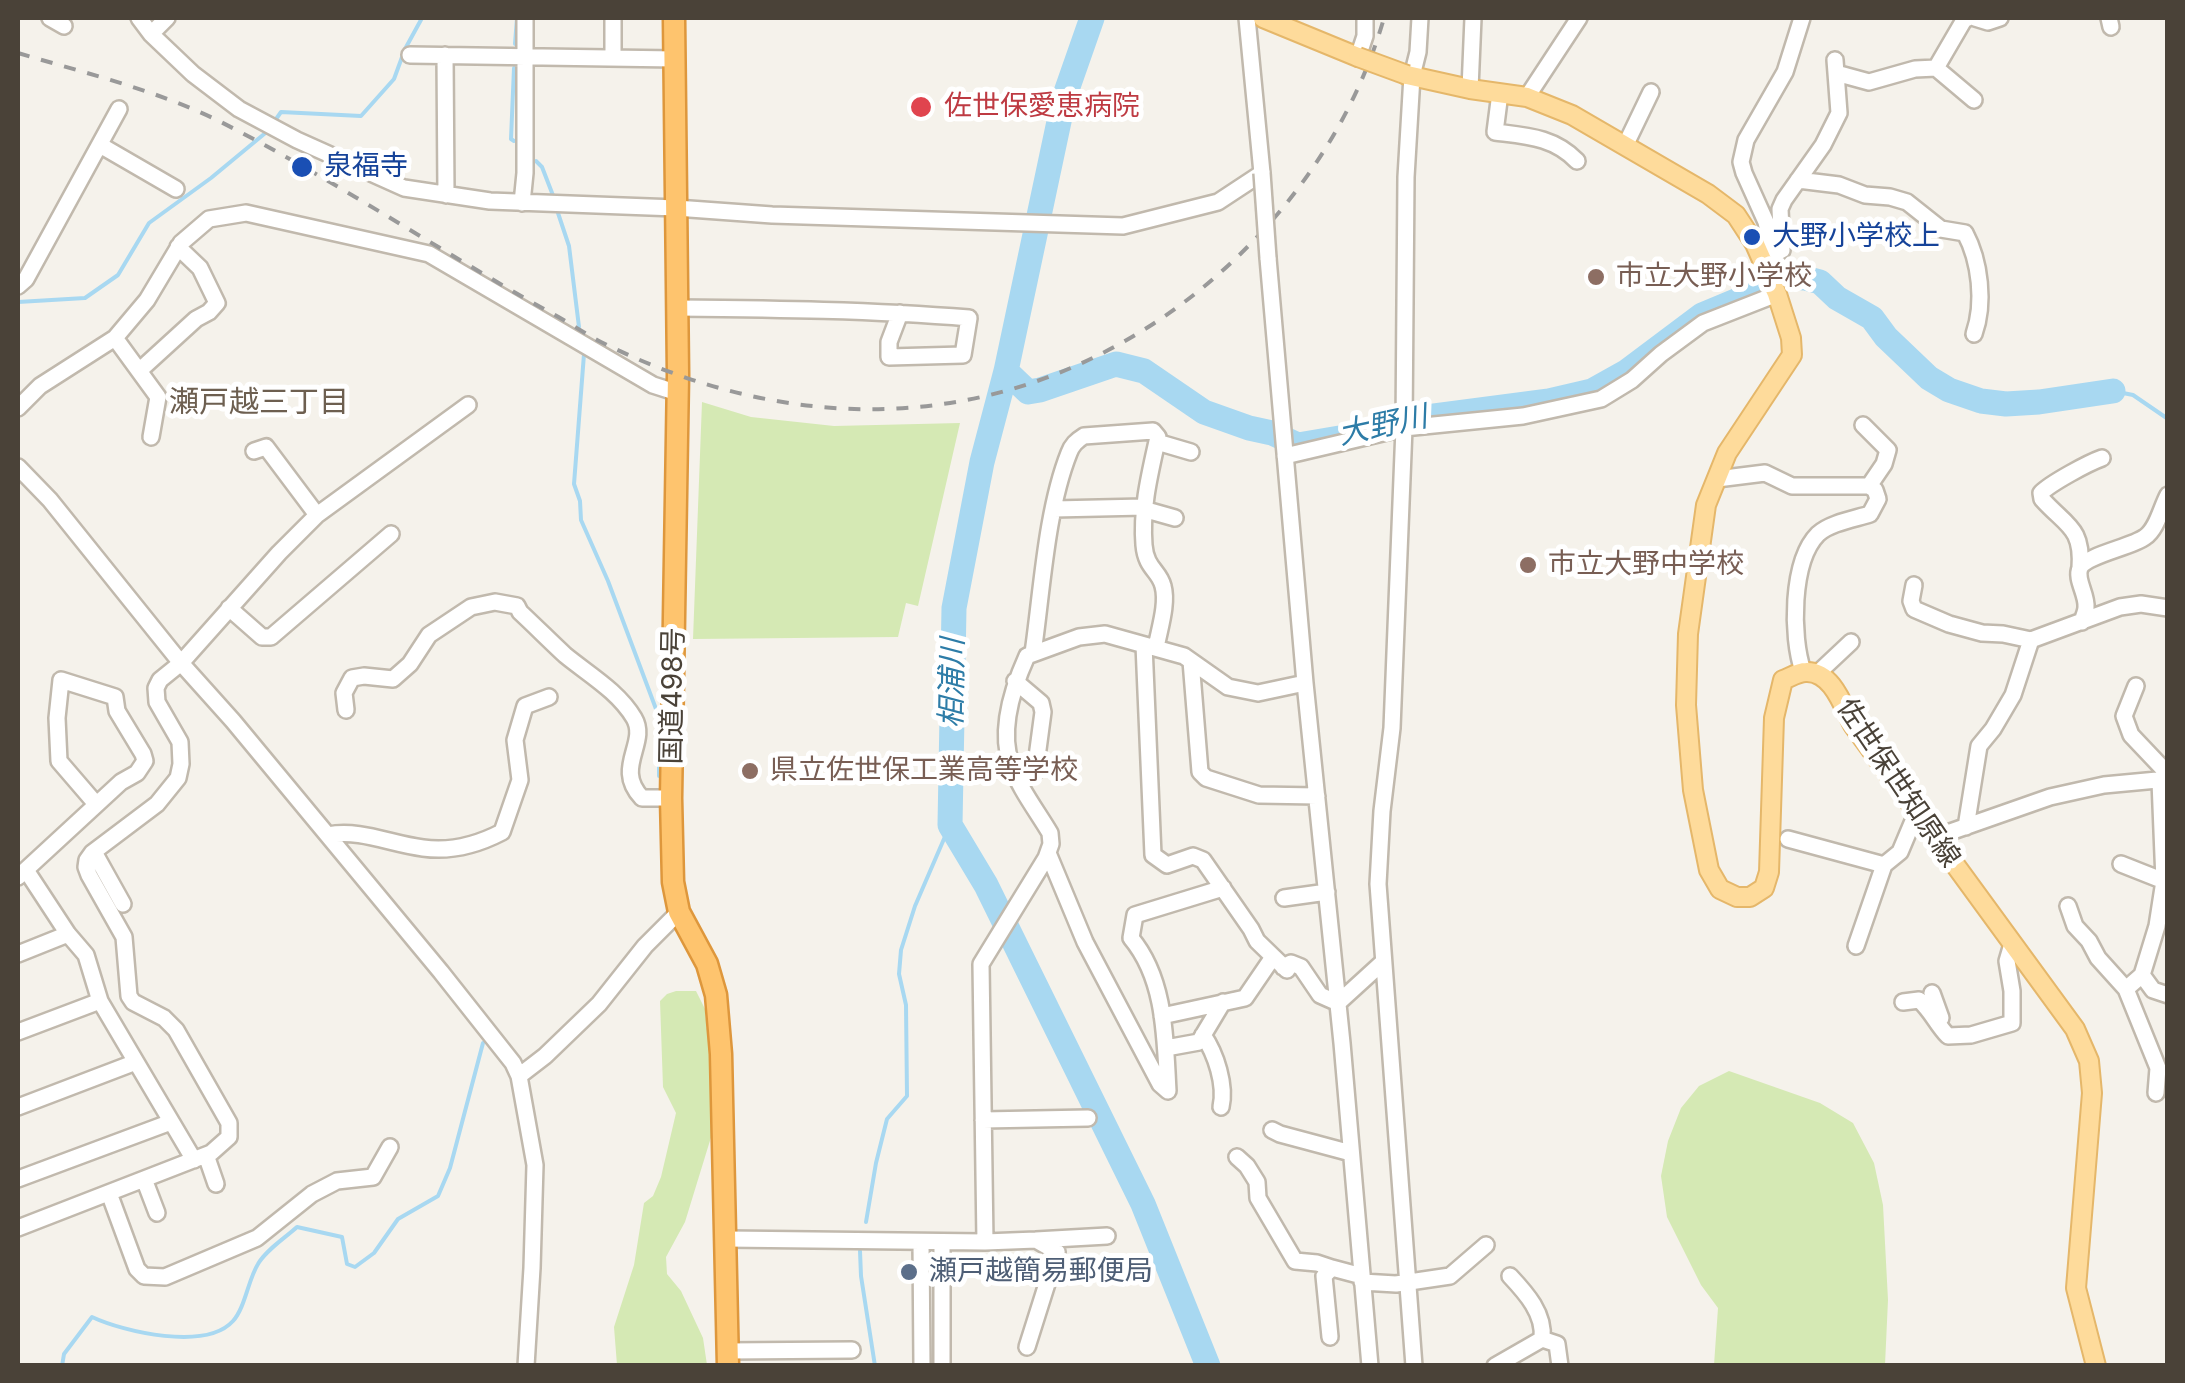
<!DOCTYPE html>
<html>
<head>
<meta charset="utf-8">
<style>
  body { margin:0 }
  #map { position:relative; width:2185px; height:1383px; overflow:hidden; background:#f5f2eb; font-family:Inter,sans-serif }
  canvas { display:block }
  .frame { position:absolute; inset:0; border:20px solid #4a4238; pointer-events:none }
</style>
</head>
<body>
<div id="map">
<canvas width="2185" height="1383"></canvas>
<div class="frame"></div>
</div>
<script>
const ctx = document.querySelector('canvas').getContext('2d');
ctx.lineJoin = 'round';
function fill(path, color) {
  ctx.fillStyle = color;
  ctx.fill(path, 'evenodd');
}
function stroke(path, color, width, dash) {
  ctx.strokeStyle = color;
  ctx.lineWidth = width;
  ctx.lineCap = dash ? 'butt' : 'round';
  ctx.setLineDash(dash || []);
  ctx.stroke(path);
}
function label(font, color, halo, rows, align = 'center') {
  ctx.font = font + ' Inter,"Noto Sans JP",sans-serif';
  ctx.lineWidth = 10;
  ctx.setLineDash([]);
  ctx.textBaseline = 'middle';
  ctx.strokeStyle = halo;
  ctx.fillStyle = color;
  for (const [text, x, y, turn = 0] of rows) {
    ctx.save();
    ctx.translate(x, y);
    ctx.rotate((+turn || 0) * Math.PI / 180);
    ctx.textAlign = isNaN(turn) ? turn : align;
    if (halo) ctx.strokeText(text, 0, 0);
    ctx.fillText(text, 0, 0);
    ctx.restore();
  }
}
fill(new Path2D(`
  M702,402l49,15 83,9 126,-3 -42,183 -12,-3 -8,34 -205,2z
  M676,991h20l9,18 11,112 -31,101 -19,35 1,17 14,17 22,47 4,27h-90l-3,-38 20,-62 10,-62 9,-7 8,-19 15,-64 -13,-26 -3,-86 7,-7z
  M1729,1071l91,32 33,20 21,40 9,42 5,95 -3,65h-171l4,-57 -17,-23 -34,-68 -6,-41 7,-35 13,-33 18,-22z`), '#d5e9b4');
stroke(new Path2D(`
  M515,44l2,-26
  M274,122l7,-10 80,4 33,-37 11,-30 17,-31
  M514,141l-3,-2 3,-71
  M536,161l6,6 12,31
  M558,213l11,33 10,81
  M18,302l67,-4 33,-23 31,-52 62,-45 58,-48
  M584,354l-10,130 6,17 1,19 27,61 51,136v59
  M2113,391l20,4 35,24
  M866,1222l10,-59 11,-44 20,-23 -1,-91 -7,-31 2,-24 14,-44 35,-81
  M860,1251l1,25 14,90
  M62,1366l2,-12 28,-37c32,15 114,34 141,4 12,-13 15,-41 25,-57 8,-14 27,-26 39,-37l45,10 5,27 8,3 19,-14 24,-34 40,-23 12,-28 33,-125`), '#a8d8f1', 4);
stroke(new Path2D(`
  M1092,18l-28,80 -58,273 -24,91 -28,146 -4,217 36,60 157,319 65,162
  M1785,277l20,1 15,4 17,16 35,20 14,19 43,41 20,12 32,11 25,3 33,-2 74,-11
  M1006,371l22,21 12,-2 76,-26 28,7 60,41 45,16 23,5 26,12 65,-11 33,-13 153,-20 43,-10 34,-19 76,-57 60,-25`), '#a8d8f1', 25);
const minor = new Path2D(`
  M50,18l14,8
  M139,18l12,16 42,40 46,35 58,31 107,48 86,13 186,7 96,7 351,11 95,-24 44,-29 -15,-155
  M613,18v40
  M1975,18l13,4 12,-4
  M2109,18l2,9
  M151,34l16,-16
  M410,55l265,4
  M445,55l1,140
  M1358,57l7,-21v-18
  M1835,60l1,13 33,9 46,-13 21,-1 28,-48 4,-2
  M1936,68l38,32
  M1470,89l3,-71
  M1500,93l-5,39c32,4 59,5 82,29
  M1527,97l52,-79
  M100,145l76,44
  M1625,146l26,-54
  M1798,180l41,5 26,10 25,2 17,5 34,27 24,4c15,28 20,70 9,101
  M522,203l3,-30v-155
  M1773,255l9,-5 -2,-41 4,-9 39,-55 16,-32 -3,-40
  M1268,258l37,425 37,360 28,323
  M1764,264l9,-9 -7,-33 -22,-49 -3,-11 5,-22 39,-68 17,-54
  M18,286l8,-7 93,-170
  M677,308c98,1 195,2 292,10l-6,37 -74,2v-15l11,-29
  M115,338l43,59 -7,40
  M139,371l57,-52 13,-7 8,-9 -17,-35 -22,-21
  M18,408l22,-22 75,-48 32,-38 34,-57 28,-24 37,-6 183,41 224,131 25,8
  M1863,425l25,25 -4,14 -15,22
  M1157,442l34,10
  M254,451l12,-4 51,68
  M1285,456l119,-28 119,-12 78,-17 31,-19 29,-26 42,-31 74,-29
  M18,467l32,33 131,163 52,58 208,251 72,91 6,13 16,89 -3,103 -6,98
  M1717,479l48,-6 27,13h77l6,4 3,9 -8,15c-16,5 -40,9 -52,20 -27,27 -27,103 -15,137
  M1054,509l90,-2
  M1143,509l32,9
  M2080,568c3,-41 -14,-42 -38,-69l-1,-6c10,-10 47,-30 61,-35
  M1914,585l-3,16 3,8 35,15 33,9 21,1 28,6 89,-33 21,-3 27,4
  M229,608l33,29h9l120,-103
  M2082,622c1,-5 4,-10 4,-15 1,-13 -11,-28 -6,-39 6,-13 52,-21 65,-31 12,-8 16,-29 23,-42
  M1144,645l9,210 14,10 26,-9 10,4 48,69 6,12 30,29
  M1033,653c9,-62 13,-142 36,-200 3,-8 7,-12 15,-17l69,-5 5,6c-8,36 -17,71 -14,108 2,24 15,25 19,41 5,18 -4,44 -7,62
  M1191,661l9,111 6,6 53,17 58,1
  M1818,673l33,-31
  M1015,681l26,22 2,9 -8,60
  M2136,686l-12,30 7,19 37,39
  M346,710l-2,-17 8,-15 12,-2 29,3 17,-15 19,-29 42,-28 24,-5 22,4 3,6c15,14 30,29 45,43 23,19 53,36 69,63 15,25 -21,50 8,80h29
  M2160,781l4,100 -7,45 -15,49 11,15 15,5
  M1966,827l13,-81 14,-17 20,-34 18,-55
  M328,835c33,-6 62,9 95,13 28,4 54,-3 79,-16l18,-52 -5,-40 10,-34 24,-9
  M1933,838l117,-41 54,-12 64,-6
  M1788,839l96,26
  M94,852l29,52
  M1048,853l37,89 75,142 8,7c-3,-52 -2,-111 -37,-153l4,-23 88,-27
  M2121,864l43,17
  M26,870l42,64 18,21 14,46 94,159
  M18,877l103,-95 16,-9 8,-12 -2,-7 -26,-43 -2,-14 -54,-17 -4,38 2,43 37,43
  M1284,898l43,-6
  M2068,906l7,20 14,15 9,17 28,31
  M1856,946l28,-81 16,-13 16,-38
  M18,954l50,-20
  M1283,967l8,-4 10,4 19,28 18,8 45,-41
  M2142,975l-16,14 32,79 -2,25
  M1932,993l9,25
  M1903,1002l16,-2c12,10 18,25 29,36
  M1162,1016l83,-18 28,-41
  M18,1032l82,-31
  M1203,1035c13,19 23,50 18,72
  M1948,1036l23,-1 41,-12v-32l-5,-30 5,-17
  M1166,1048l33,-6 24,-40
  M519,1076l26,-20 54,-52 46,-58 34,-34
  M18,1107l118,-45
  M983,1120l105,-2
  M1272,1130l8,4 71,19
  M206,1155l10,29
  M1237,1157l10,9 10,16 1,16 37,63 22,2 15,5
  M18,1179l153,-57
  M144,1179l13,34
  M109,1193l28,76 7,7 21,1 92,-39 55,-44 25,-13 36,-4 17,-30
  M18,1228l193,-75 18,-16v-14l-53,-93 -12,-12 -31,-16 -4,-6 -5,-59 -35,-62 -3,-8 1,-7 5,-7 65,-49 21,-26 3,-14 -1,-22 -23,-40 -1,-14 4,-8 21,-17 98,-110 38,-38 151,-110
  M727,1239l258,3 51,-2 21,12 -30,95
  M1036,1240l71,-4
  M921,1242l1,124
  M985,1242l-4,-278 65,-106 5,-14 -1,-11c-13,-22 -31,-45 -39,-69 -12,-34 2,-77 16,-108l52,-19 26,-3 79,22 44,31 30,6 47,-10
  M1510,1276c16,17 35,38 32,63
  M1362,1282l34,2 54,-8 36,-31
  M1330,1337l-6,-61 8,-8 30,8
  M728,1351l124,-1
  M942,1366v-124
  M1414,1366l-36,-482 4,-73 10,-83 12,-300 2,-251 6,-101 6,-24 2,-34
  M1495,1366l47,-27 15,5 3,22`);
const major = new Path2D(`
  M1263,18l95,39
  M1407,75l63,14 57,8 45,18 136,79 28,21 19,29 22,50 14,44 1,17 -65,98 -21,52 -18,129 -2,71 7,85 16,80 11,19 17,8h13l14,-9 5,-16 5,-154 9,-38c8,-3 15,-8 23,-8 26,-1 37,34 47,53l222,304 14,32 3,32 -16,195 20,78`);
const highway = new Path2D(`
  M674,18l4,357 -7,423 2,84 6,30 28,52 9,31 5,59 7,312`);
stroke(minor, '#c1b9ad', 20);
stroke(major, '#e5b76a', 22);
stroke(highway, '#de973c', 25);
stroke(minor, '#fff', 15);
stroke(major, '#fedb9b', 18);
stroke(highway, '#fec46e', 20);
stroke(new Path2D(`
  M18,53c67,20 138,37 201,68 114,58 221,130 332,192 17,9 33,20 50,29 182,91 379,94 552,-18 109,-71 195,-181 231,-306`), '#999', 4, [12, 12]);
const minorBridge = new Path2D(`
  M1262,173l6,85`);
const majorBridge = new Path2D(`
  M1358,57l49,18`);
stroke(minorBridge, '#c1b9ad', 20, []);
stroke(majorBridge, '#e5b76a', 22, []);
stroke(minorBridge, '#fff', 15);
stroke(majorBridge, '#fedb9b', 18);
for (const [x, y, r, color] of [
  [921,107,12,"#e0444e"],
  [302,167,12,"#1a4fb4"],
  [1752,237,10,"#1a4fb4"],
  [1596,277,10,"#8d6e63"],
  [1528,565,10,"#8d6e63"],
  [750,771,10,"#8d6e63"],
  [909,1272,10,"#5c6f8a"]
]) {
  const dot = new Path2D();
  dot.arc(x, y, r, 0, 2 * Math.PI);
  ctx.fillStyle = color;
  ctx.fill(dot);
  stroke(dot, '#fff', 4);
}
label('28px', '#be3a42', '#fff', [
  ["佐世保愛恵病院",944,107]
], 'left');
label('28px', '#164399', '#fff', [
  ["泉福寺",324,167],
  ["大野小学校上",1772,237]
], 'left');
label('28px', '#785e54', '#fff', [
  ["市立大野小学校",1616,277],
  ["市立大野中学校",1548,565],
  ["県立佐世保工業高等学校",770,771]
], 'left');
label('28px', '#4a4238', '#fff', [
  ["国道498号",673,696,-89],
  ["佐世保世知原線",1898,783,56]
]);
label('28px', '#4e5e75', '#fff', [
  ["瀬戸越簡易郵便局",929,1272]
], 'left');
label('30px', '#6d5f50', '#fff', [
  ["瀬戸越三丁目",259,403]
]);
label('italic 30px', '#2d7ca7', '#fff', [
  ["大野川",1383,426,-12],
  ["相浦川",953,683,-89]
]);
</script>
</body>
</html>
